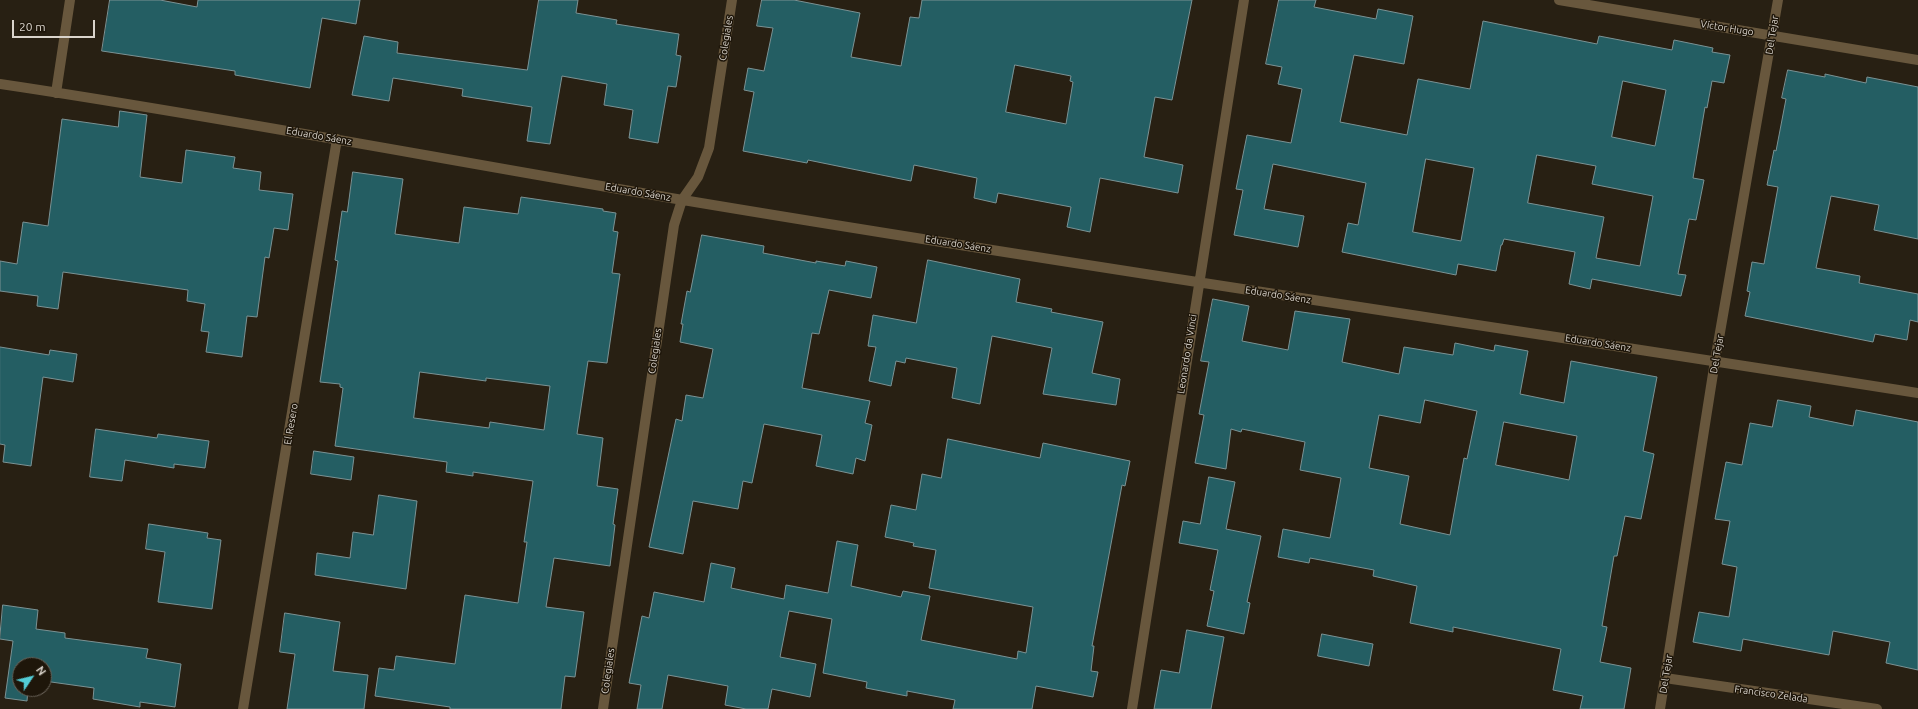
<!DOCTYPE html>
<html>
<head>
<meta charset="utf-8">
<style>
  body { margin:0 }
  #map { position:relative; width:1918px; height:709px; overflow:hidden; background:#282013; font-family:Ubuntu,sans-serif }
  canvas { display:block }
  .north { position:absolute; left:12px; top:657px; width:40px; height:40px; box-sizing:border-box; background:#1e160a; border:1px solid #696258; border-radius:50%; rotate:55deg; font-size:11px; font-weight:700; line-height:16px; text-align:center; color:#dad4cc }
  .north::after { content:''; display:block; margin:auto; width:14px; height:18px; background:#52ccd6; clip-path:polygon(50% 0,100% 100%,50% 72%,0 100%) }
  .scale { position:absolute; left:12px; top:20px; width:83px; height:18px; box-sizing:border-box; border:2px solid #dad4cc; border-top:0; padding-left:5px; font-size:12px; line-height:14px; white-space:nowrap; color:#dad4cc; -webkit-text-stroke:3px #1e160a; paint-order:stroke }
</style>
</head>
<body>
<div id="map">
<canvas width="1918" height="709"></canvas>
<div class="north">N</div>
<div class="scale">20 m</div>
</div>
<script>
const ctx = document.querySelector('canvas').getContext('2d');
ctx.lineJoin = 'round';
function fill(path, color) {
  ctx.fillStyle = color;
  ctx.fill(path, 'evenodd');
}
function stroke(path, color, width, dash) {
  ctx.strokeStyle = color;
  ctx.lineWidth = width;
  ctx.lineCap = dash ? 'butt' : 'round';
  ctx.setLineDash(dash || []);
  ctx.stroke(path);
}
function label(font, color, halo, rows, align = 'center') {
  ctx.font = font + ' Ubuntu,sans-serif';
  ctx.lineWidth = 3;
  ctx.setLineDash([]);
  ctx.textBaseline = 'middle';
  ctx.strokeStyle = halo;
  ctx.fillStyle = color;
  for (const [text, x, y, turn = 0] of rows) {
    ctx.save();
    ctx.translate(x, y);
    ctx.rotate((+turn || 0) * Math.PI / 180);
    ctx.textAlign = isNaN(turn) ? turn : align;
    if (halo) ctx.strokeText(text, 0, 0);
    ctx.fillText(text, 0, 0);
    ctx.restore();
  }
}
const building = new Path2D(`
  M110,0h50l37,7 1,-7h162l-4,24 -34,-6 -12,70 -75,-13v-4l-133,-20z
  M539,0h39l-2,13 41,7 -1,4 63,10 -3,21 5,1 -5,31 -8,-1 -10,57 -29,-5 4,-28 -29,-5 3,-21 -45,-8 -12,68 -23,-3 5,-34 -70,-11 1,-7 -70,-11 -4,23 -37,-6 12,-59 34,6 -1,11 130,17z
  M762,0h32l66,13 -9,44 50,9 9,-49 9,1 3,-18h270l-20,100 -17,-3 -11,60 39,8 -5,28 -78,-15 -10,54 -23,-5 4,-20 -73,-14 -2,10 -22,-5 3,-20 -63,-13 -3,16 -103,-21 -1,3 -64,-12 11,-59 -10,-2 4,-22 16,3 9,-43 -16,-2zM1015,65l56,11 -1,5 3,1 -7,42 -60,-12z
  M1279,0h37l-2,7 62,12 2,-10 35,7 -9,48 -50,-9 -14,67 67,13 11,-56 52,10 13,-68 114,23 2,-8 73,14 2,-10 39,8 -1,4 18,3 -6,28 -12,-2 -5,27 -2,-1 -12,71 11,2 -8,40 -7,-1 -11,55 8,1 -5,21 -89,-17 -2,10 -21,-5 6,-32 -71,-13 -2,6h-1l-5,26 -38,-7 -2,11 -114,-23 6,-29 10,2 8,-42 -93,-19 -9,45 40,7 -6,31 -64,-12 9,-45 -7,-1 11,-54 44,8 11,-54 -24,-5 4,-17 -16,-3zM1623,81l43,9 -11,56 -43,-9zM1537,155l59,11 -4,18 61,12 -13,70 -44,-8 8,-41 -76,-14zM1426,159l48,9 -13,73 -48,-9z
  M1788,70l37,7v-3l41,9 1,-6 51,10v152l-44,-9 5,-25 -48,-9 -15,72 44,8 -1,7 59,11v28l-8,-2 -3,20 -32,-6 -2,8 -128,-26 5,-24 -3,-1 5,-29 12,2 14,-77 -11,-2 7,-35 2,1 10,-52 -4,-1z
  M120,111l27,4 -7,62 42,6 4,-33 49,7 -2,11 28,4 -2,18 34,4 -5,36 -14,-2 -5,30 -4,-1 -8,60 -10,-1 -5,41 -36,-5 3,-20 -8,-1 4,-27 -18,-3 1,-11 -125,-18 -5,37 -21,-3 1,-10 -38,-5v-30l17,3 6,-42 25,4 14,-107 56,8z
  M353,172l50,7 -8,55 64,9 5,-36 54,7 3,-17 82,12v2l13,2 -3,18 5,1 -6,41 8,1 -13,89 -19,-2 -11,73 26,4 -6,48 21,3 -5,35 2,1 -5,41 -56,-8 -8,49 38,5 -9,65 -10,-1 -4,33h-111v-2l-75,-11 4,-28 15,2 2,-14 59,8 10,-69 53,8 9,-61h-3l9,-61 -60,-9v4l-27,-4 1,-10 -112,-16 8,-58 -3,-1v-3l-20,-2 18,-121 -3,-1 7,-49 5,1zM420,372l66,9v-3l64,8 -6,44 -54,-8 -1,6 -75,-10z
  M702,235l62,11 -1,7 53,10v-2l29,5 1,-5 31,6 -6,31 -42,-8 -10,44 -7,-1 -10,55 68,13 -5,22 7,2 -7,36 -9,-3 -3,16 -37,-8 6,-31 -58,-11 -12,59 -9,-2 -5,28 -45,-8 -10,53 -34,-7 27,-128 6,2 4,-26 17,3 10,-49 -33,-7 3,-18h-2l6,-33 3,1z
  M928,260l92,19 -4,23 36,7 -1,3 52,10 -11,51 28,6 -4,26 -73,-11 9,-46 -60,-12 -12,68 -28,-6 5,-30 -51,-10 -1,5 -9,-2 -5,25 -22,-5 7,-34 -8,-1 5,-31 43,8z
  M1213,299l36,7 -7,35 46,9 7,-39 55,8 -8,43 57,12 5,-27 49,8 2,-12 39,8 1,-6 33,6 -8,43 44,9 7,-42 86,16 -14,74 11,3 -13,65 -16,-3 -8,40h-3l-12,70 5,1 -7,35 31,6 -7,41h-44l3,-13 -30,-6 8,-41 -108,-22v5l-43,-9 7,-37 -44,-10 1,-6 -64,-12 -1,5 -31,-6 5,-28 47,9 11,-60 -41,-8 5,-28 -63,-13 -1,3 -10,-3 -5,40 -31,-6 9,-48 -5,-1 10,-52 -8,-1zM1425,400l52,11 -10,48 -3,-1 -14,77 -50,-11 9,-48 -40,-8 10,-53 41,8zM1504,422l73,14 -8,44 -73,-15z
  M0,347l49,8 1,-5 27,4 -4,28 -30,-5 -12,89 -28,-4 2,-17 -5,-1z
  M1778,400l33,6 -2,11 44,9 3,-16 62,12v248l-32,-7 4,-21 -57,-11 -4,24 -86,-16 -2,12 -48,-9 6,-30 30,5 8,-50 -15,-3 8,-43 -15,-2 11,-57 16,3 8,-42 22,4z
  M96,429l61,9 1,-4 51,7 -4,27 -31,-4v4l-49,-8 -3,21 -32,-4z
  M948,439l92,19 3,-15 87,18 -5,25 -3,-1 -30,161h2l-3,25 7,1 -5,25 -57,-11 -4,23h-79l2,-9 -48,-9v5l-41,-8 1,-6 -44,-9 9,-54 -43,-8 -9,46 36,7 -6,33 -38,-8 -4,20h-22l-21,-4 3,-19 -60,-11 -6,34h-25l4,-24 -12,-2 13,-67 7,2 5,-26 50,10 7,-39 24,5 -4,20 53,11 2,-14 42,8 9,-52 21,4 -7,41 50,11 2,-6 27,5 -9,44 96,19 1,-8 8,2 7,-46 -104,-19 7,-38 -23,-4 1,-3 -29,-6 6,-32 25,5 6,-36 19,4z
  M314,451l40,6 -3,23 -40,-6z
  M1209,477l26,5 -9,47 35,7 -14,66 3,1 -6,31 -37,-8 7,-35 -4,-1 8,-40 -39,-7 4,-22 17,3z
  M379,495l38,6 -11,88 -91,-14 2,-22 33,5 3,-26 20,3z
  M149,524l59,9 -1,5 14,2 -9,69 -54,-7 7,-50 -19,-3z
  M3,605l35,5 -2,19 29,4v5l83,11 -2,9 35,6 -6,43 -35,-5v5l-47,-8 1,-11 -50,-7v-16h-24v24h8l-1,12 -22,-3 8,-57 -13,-2z
  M285,613l55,9 -7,49 35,4 -4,34h-77l8,-55 -15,-2z
  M1187,630l37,7 -13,72h-57l7,-39 18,3z
  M1322,634l51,10 -4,22 -51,-10z`);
fill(building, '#245e63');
stroke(building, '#7b9294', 1);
stroke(new Path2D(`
  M1559,0l359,60
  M0,84c229,34 456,78 683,116 411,69 824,128 1235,193
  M56,93l14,-93
  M1665,678l212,31
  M243,709l94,-570
  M603,709l71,-484 8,-25 16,-23 11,-29 23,-148
  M1132,709l112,-709
  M1660,709l55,-348 63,-361`), '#68573d', 10);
label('10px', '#dad4cc', '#1e160a', [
  ["Víctor Hugo",1727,28,9],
  ["Del Tejar",1772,35,-81],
  ["Colegiales",726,38,-81],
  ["Eduardo Sáenz",319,136,10],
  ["Eduardo Sáenz",638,192,10],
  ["Eduardo Sáenz",958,244,9],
  ["Eduardo Sáenz",1278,295,9],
  ["Eduardo Sáenz",1598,343,9],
  ["Colegiales",655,351,-82],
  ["Leonardo da Vinci",1187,354,-81],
  ["Del Tejar",1717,354,-80],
  ["El Resero",291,424,-80],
  ["Colegiales",608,671,-82],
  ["Del Tejar",1666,674,-81],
  ["Francisco Zelada",1771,694,8]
]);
</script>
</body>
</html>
